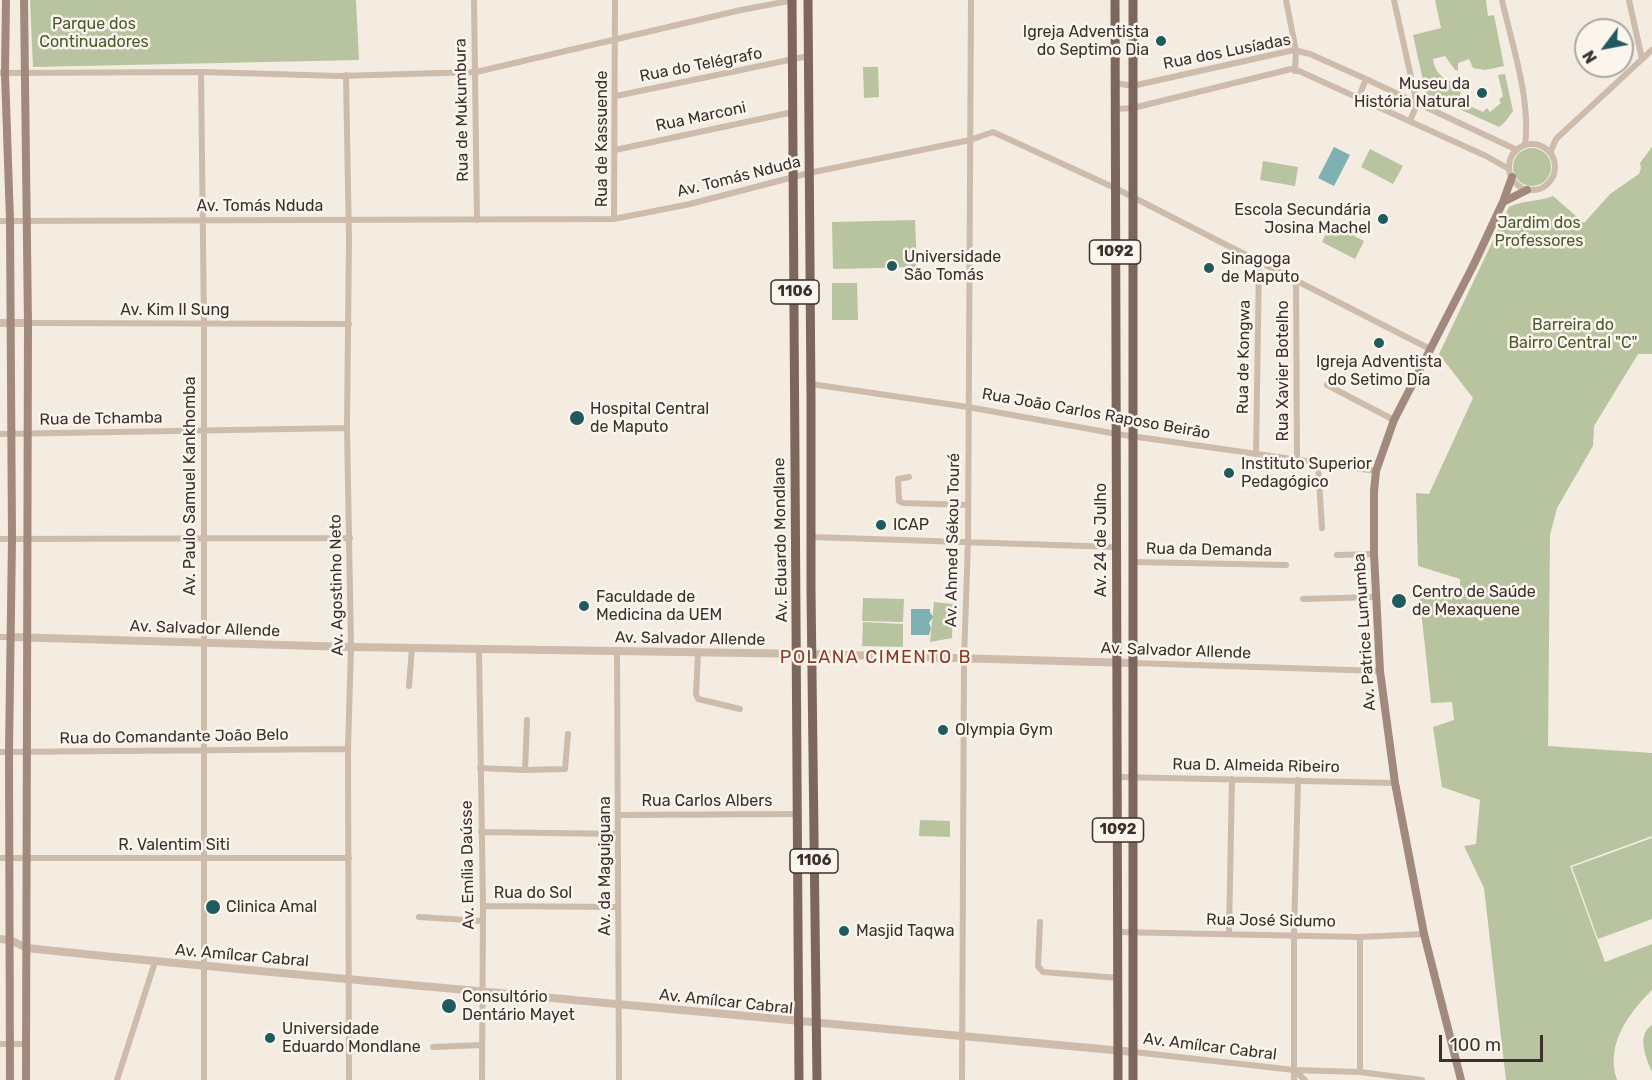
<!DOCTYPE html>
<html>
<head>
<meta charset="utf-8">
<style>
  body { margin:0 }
  #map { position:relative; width:1652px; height:1080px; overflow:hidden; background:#f4ebe1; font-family:Rubik,sans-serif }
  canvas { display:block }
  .north { position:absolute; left:1574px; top:18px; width:60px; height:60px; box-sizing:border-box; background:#fbf5ee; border:2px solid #aea6a0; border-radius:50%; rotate:238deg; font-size:16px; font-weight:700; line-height:24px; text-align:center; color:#3b302b }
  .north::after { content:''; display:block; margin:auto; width:21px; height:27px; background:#1f5a5e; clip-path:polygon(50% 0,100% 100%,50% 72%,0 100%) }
  .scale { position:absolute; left:1439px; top:1035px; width:104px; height:27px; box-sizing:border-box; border:3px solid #3b302b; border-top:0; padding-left:8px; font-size:18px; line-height:21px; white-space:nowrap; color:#3b302b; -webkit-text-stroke:4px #fbf5ee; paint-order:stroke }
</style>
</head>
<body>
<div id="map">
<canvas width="1652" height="1080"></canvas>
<div class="north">N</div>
<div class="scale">100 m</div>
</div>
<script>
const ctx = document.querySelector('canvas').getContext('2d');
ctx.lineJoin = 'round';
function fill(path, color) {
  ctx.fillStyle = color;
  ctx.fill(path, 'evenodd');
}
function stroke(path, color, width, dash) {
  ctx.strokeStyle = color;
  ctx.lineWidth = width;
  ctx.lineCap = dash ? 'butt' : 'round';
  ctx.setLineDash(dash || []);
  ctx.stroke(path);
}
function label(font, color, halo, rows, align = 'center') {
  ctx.font = font + ' Rubik,sans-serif';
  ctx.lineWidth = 5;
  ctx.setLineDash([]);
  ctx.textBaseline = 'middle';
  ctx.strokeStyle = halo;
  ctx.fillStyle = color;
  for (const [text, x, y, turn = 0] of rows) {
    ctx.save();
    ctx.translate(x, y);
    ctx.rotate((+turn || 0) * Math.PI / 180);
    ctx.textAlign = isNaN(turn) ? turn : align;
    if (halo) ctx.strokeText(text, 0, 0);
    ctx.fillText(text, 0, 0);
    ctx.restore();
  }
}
fill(new Path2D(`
  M30,0h326l3,60 -326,7z
  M1435,0h51l2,16 6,-1 10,51 -19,4 -12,-2 -4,-9 -11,4v8l-3,-1 -10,-14 -12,3c2,14 9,19 22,25l2,-4 7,3 -6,18 25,11 4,-4 3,4 11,-9 -2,-3 4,-4 -5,-21 7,-1 8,37 -8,11 -6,5 -73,-33 -13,-59 28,-7z
  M863,67h15l1,30 -15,1z
  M1652,147v207h-14l-44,72 -1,20 -36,62 -7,27 -2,211 104,7v83l-82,30 35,96 47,-18v46c-24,24 -47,55 -35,90h-111l-22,-192 -20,-42 12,-2 4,-44 -38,-13 -9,-60 21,-7 -2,-18 -21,1 -12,-112 41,5v-17l-42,-13 -2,-73 13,1 44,-96 -34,-44 70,-147c14,-7 29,-5 44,-11l31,27 26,-29 29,-20 2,-6 -1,-5z
  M1513 167a19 19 0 1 1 38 0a19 19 0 1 1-38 0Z
  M1370,149l33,17 -10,18 -32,-17z
  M1263,161l35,6 -3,19 -35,-6z
  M915,220l2,47 -84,2 -1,-47z
  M1331,224l33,17 -9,18 -33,-17z
  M832,283h25l1,37h-26z
  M863,598l41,1 -1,23 -41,-1z
  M934,602l19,2 -1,34 -22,4z
  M863,622l40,2v23l-41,-1z
  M920,820l30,1v16l-31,-1z
  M1652,838v81l-54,20 -26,-72z
  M1652,1025v47c-6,-14 -16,-37 0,-47z`), '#b8c4a0');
fill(new Path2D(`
  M1334,147l16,8 -16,31 -16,-8z
  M911,609h19v3l3,5 -4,6 2,5 -2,7h-18z`), '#7fb0b2');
stroke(new Path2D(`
  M474,0l3,220
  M1286,0l10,51 -1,20
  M1394,0l23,104 -7,17
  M1502,0c10,45 29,99 23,145
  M1629,0l13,59
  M201,72l3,252v756
  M0,73l204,-1 135,4 137,-4 265,-62 53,-10
  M346,75l3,166 -2,187 4,219 -3,102 1,331
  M1116,83l16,3 162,-36 16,4 56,25 151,71
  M616,96l192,-40
  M1358,99l8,-20
  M1116,109l17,-1 158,-39 8,2 187,85 23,13
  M1509 167a23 23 0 1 1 46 0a23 23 0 1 1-46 0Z
  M615,150l178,-38
  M1550,153l6,-14 96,-89
  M614,219l1,-219
  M0,221l614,-2 76,-15 119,-31 161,-33 23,-8 122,56 315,161
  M1296,280l1,181
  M28,323l321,1
  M811,384l157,23 149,27 259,37
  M1327,385l67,35
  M0,434l347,-6
  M1256,454l3,-193
  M1318,464l4,64
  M909,477l-11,2 1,22 4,2 65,2
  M811,537l304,10
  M0,539l350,-1
  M1337,555l37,-1
  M1132,562l154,3
  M1303,599l73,-2
  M0,637h10
  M479,649l4,257 -1,174
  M617,651l2,429
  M698,653l-2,41 2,5 42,10
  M1132,663l248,8
  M409,686l3,-38
  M0,752l348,-3
  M480,768l45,2 2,-50
  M525,770l40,-1 3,-35
  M1117,777l278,6
  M618,815l179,-1
  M481,832l137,2
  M0,858h349
  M483,906l135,1
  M419,917l64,4
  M1040,922l-2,44 5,6 76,6
  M1118,932l242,5 64,-3
  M1229,933l3,-154
  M1360,937v135
  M0,1044h25
  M433,1047l49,-2
  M1134,1052l160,18 66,2 62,8
  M1294,1070l11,10
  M117,1080l38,-118
  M962,1080l2,-421 4,-117 3,-542
  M1294,1080v-146l4,-154`), '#cdbbac', 6);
stroke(new Path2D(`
  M0,323h28
  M10,637l341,10 460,7 321,9
  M0,939l10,1 17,8c196,21 393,37 590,56 172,16 344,33 517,48`), '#cdbbac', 8);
stroke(new Path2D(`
  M6,0l-1,73 5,148 2,318 -3,213 1,328
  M24,0l4,323 -2,757
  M1503,202l24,-12
  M1461,1080l-37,-146 -29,-151 -15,-112 -6,-117v-63l2,-20 18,-51 80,-156 29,-62 9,-25`), '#a18a7d', 8);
stroke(new Path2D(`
  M792,0l7,1080
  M808,0l3,399v192l6,489
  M1115,0l3,1080
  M1133,1080v-1080`), '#7d675c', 9);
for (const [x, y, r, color] of [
  [1161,41,6,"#1f5a5e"],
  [1482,93,6,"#1f5a5e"],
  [1383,219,6,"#1f5a5e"],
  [892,266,6,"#1f5a5e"],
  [1209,268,6,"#1f5a5e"],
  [1379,343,6,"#1f5a5e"],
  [577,418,8,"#1f5a5e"],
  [1229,473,6,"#1f5a5e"],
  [881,525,6,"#1f5a5e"],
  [1399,601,8,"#1f5a5e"],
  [584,606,6,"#1f5a5e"],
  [943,730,6,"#1f5a5e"],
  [213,907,8,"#1f5a5e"],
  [844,931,6,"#1f5a5e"],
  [449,1006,8,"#1f5a5e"],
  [270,1038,6,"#1f5a5e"]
]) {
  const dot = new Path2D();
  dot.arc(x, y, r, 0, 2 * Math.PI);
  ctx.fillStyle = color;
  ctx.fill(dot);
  stroke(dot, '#fbf5ee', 2);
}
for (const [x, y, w] of [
  [1115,252,51],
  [795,292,48],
  [1118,830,51],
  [814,861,48]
]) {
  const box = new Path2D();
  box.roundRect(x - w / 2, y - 12, w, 24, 4.5);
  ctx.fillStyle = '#fbf5ee';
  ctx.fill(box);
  stroke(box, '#3b302b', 1.5);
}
label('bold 15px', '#3b302b', null, [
  ["1092",1115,252],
  ["1106",795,292],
  ["1092",1118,830],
  ["1106",814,861]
]);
label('16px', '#4a5a2e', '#fbf5ee', [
  ["Parque dos",94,24],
  ["Continuadores",94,42],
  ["Jardim dos",1539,223],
  ["Professores",1539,241],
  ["Barreira do",1573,325],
  ["Bairro Central \"C\"",1573,343]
]);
label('16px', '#3b302b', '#fbf5ee', [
  ["Igreja Adventista",1149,32,"right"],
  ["do Septimo Dia",1149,50,"right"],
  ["Museu da",1470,84,"right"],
  ["História Natural",1470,102,"right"],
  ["Escola Secundária",1371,210,"right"],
  ["Josina Machel",1371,228,"right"],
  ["Universidade",904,257],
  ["São Tomás",904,275],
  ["Sinagoga",1221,259],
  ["de Maputo",1221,277],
  ["Igreja Adventista",1379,362,"center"],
  ["do Setimo Día",1379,380,"center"],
  ["Hospital Central",590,409],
  ["de Maputo",590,427],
  ["Instituto Superior",1241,464],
  ["Pedagógico",1241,482],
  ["ICAP",893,525],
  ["Centro de Saúde",1412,592],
  ["de Mexaquene",1412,610],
  ["Faculdade de",596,597],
  ["Medicina da UEM",596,615],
  ["Olympia Gym",955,730],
  ["Clinica Amal",226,907],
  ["Masjid Taqwa",856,931],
  ["Consultório",462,997],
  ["Dentário Mayet",462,1015],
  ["Universidade",282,1029],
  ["Eduardo Mondlane",282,1047]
], 'left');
label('16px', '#3b302b', '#fbf5ee', [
  ["Rua dos Lusíadas",1227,52,-11],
  ["Rua do Telégrafo",701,65,-11],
  ["Rua de Mukumbura",462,110,-91],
  ["Rua Marconi",701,117,-12],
  ["Rua de Kassuende",602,139,-90],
  ["Av. Tomás Nduda",739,177,-14],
  ["Av. Tomás Nduda",260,206],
  ["Av. Kim II Sung",175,310],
  ["Rua de Kongwa",1244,357,-89],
  ["Rua Xavier Botelho",1283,371,-90],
  ["Rua João Carlos Raposo Beirão",1096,414,10],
  ["Rua de Tchamba",101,419,-1],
  ["Av. Paulo Samuel Kankhomba",190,486,-90],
  ["Av. Eduardo Mondlane",781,540,-91],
  ["Av. Ahmed Sékou Touré",953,540,-89],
  ["Av. 24 de Julho",1101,540,-90],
  ["Rua da Demanda",1209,550,1],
  ["Av. Agostinho Neto",337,585,-91],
  ["Av. Salvador Allende",205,629,2],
  ["Av. Patrice Lumumba",1365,632,-94],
  ["Av. Salvador Allende",690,639,1],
  ["Av. Salvador Allende",1176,651,2],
  ["Rua do Comandante João Belo",174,737,-1],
  ["Rua D. Almeida Ribeiro",1256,766,1],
  ["Rua Carlos Albers",707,801],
  ["R. Valentim Siti",174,845],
  ["Av. Emília Daússe",468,865,-91],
  ["Av. da Maguiguana",605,866,-90],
  ["Rua do Sol",533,893],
  ["Rua José Sidumo",1271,921,1],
  ["Av. Amílcar Cabral",242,956,5],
  ["Av. Amílcar Cabral",726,1002,6],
  ["Av. Amílcar Cabral",1210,1047,7]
]);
ctx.letterSpacing = '1.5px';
label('18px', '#8c3b22', '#fbf5ee', [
  ["POLANA CIMENTO B",876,658]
]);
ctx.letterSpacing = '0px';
</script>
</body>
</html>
